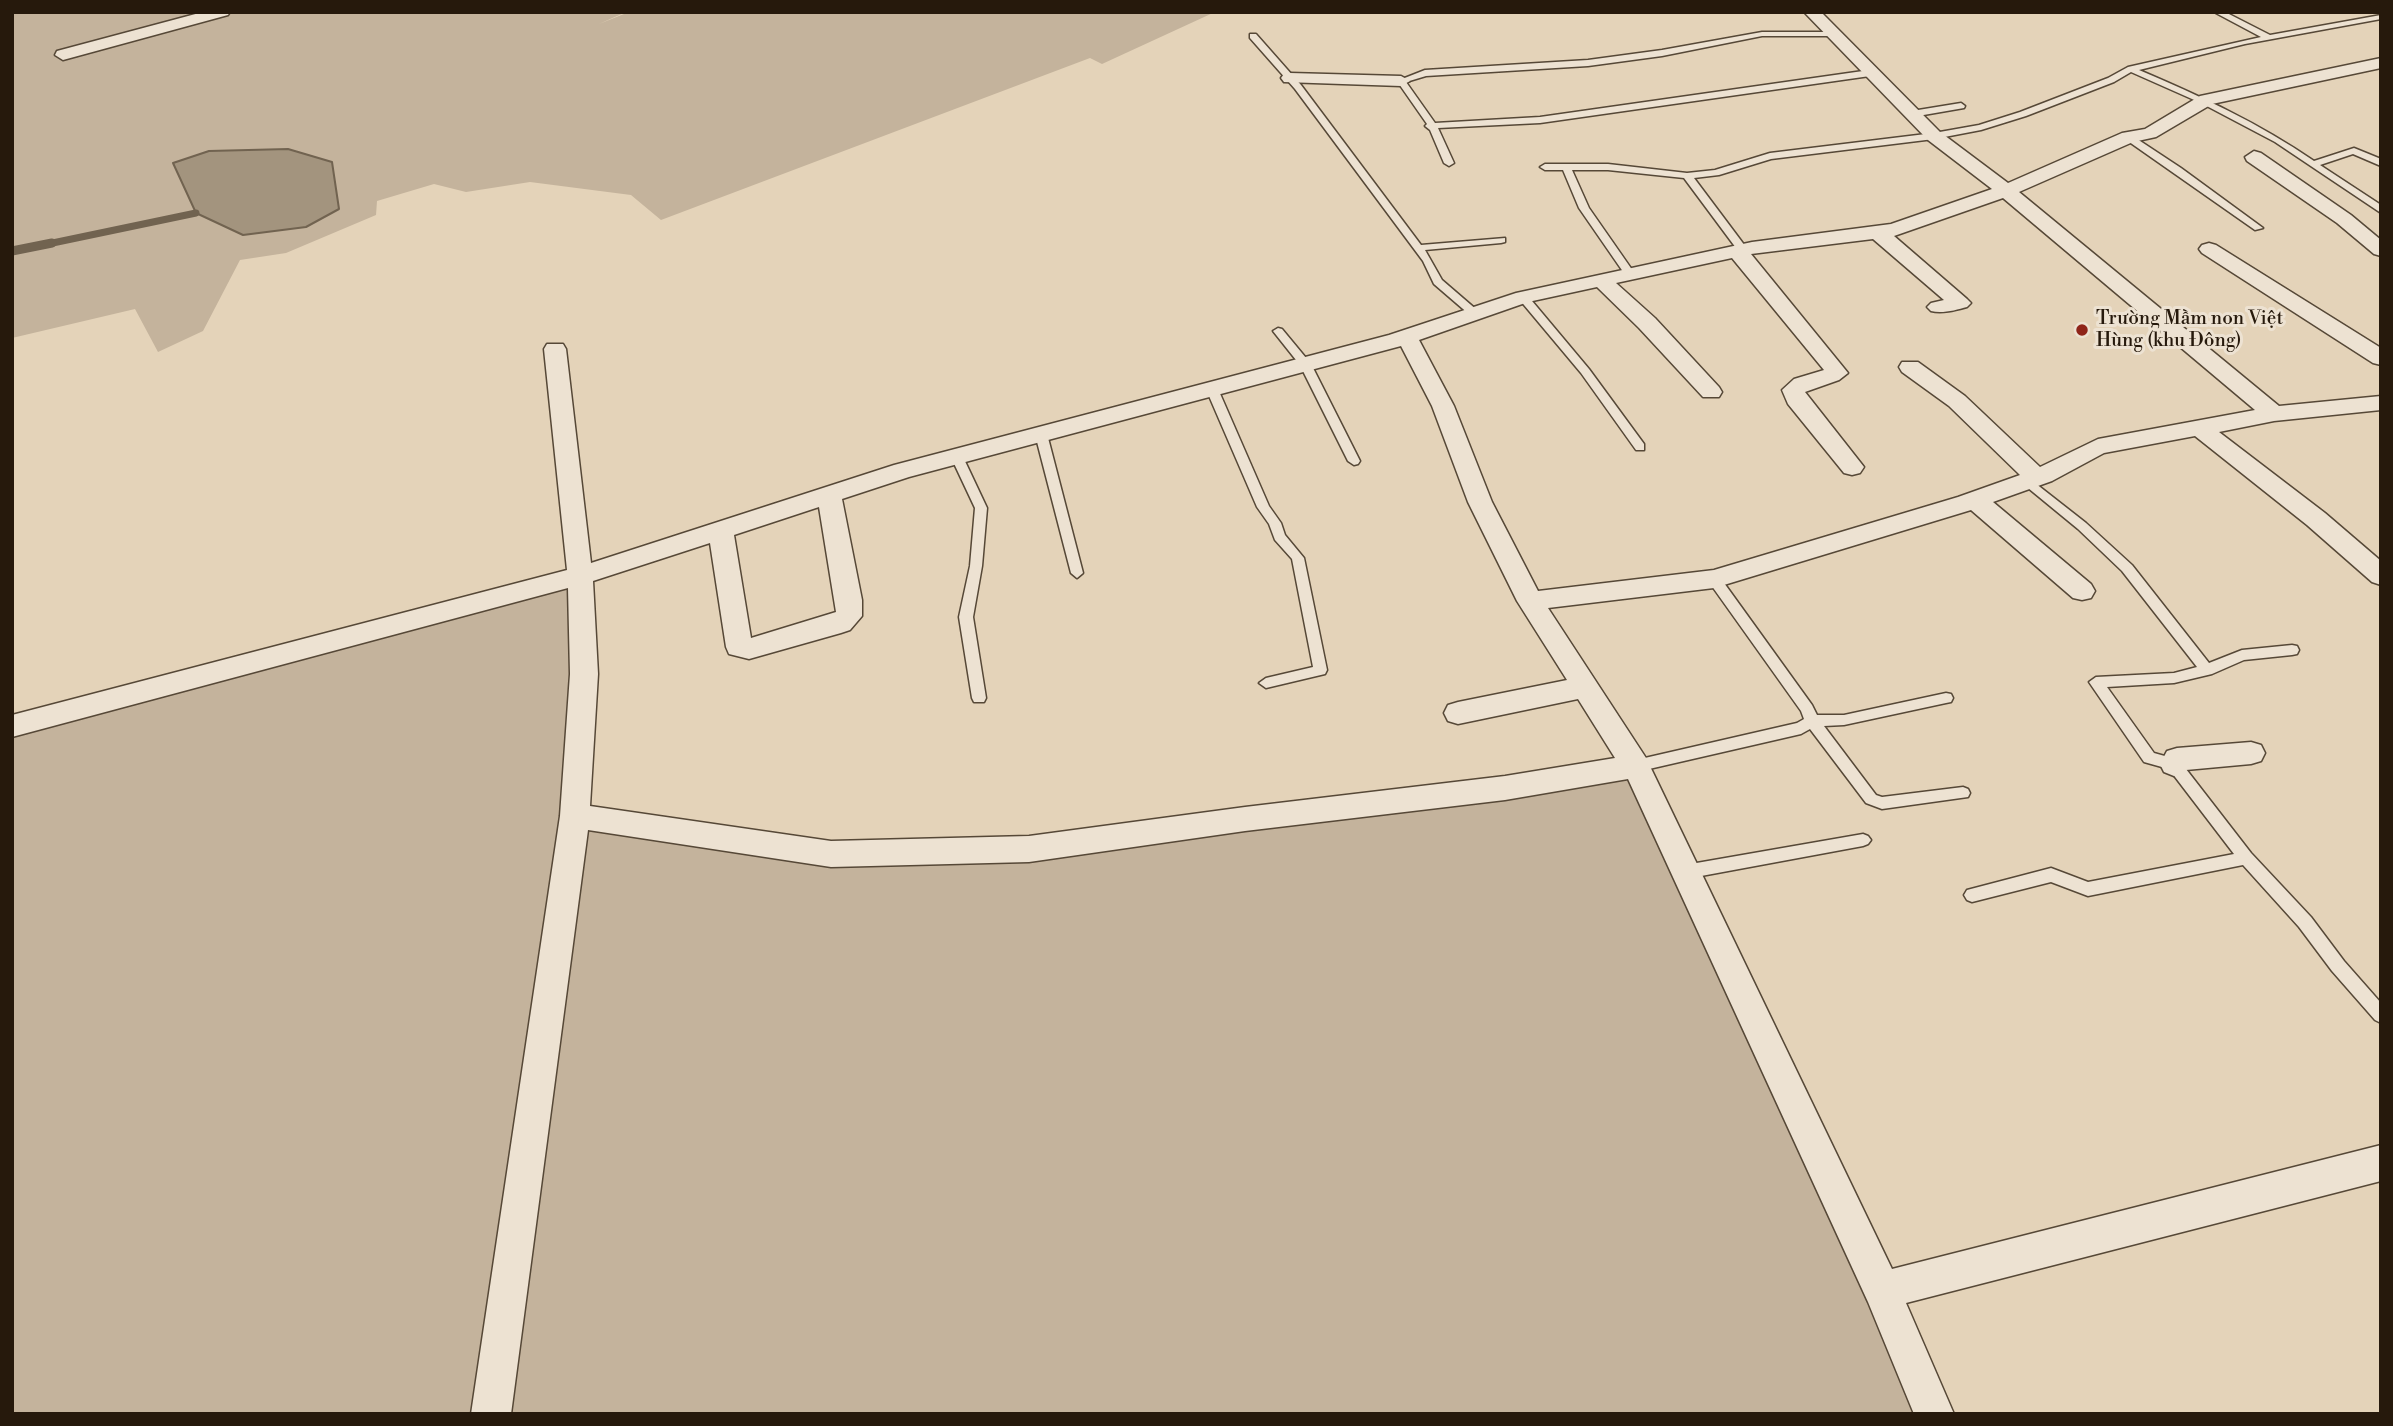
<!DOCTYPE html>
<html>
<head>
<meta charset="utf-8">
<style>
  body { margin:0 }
  #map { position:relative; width:2393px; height:1426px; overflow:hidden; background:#e4d3b9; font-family:"Libre Bodoni",serif }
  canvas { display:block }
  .frame { position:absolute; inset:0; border:14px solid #26190c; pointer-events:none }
</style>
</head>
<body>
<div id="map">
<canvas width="2393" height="1426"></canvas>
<div class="frame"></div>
</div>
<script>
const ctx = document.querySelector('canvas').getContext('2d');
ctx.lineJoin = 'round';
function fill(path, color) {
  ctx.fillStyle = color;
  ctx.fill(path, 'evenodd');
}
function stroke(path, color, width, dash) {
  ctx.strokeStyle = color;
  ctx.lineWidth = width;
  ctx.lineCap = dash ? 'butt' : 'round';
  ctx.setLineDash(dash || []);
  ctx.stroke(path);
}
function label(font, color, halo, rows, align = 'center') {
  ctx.font = font + ' "Libre Bodoni",serif';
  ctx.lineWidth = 6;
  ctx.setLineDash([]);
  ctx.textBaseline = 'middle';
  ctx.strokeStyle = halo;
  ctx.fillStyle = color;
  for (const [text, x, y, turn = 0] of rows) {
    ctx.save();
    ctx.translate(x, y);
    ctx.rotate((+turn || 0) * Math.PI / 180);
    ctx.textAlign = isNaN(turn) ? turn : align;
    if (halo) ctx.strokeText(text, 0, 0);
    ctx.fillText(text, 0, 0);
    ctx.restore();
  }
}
fill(new Path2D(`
  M12,12h614l-27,12 30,-12h586l-113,52 -12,-6 -429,162 -30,-25 -101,-13 -64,10 -32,-8 -57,17 -1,14 -90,38 -46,7 -37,71 -45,21 -23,-43 -123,29z
  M580,576l-5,240 256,38 198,-5 607,-83 296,648h-1920v-688z`), '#c4b39c');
const water = new Path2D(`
  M288,149l44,13 7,47 -33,18 -63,8 -47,-22 -23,-50 36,-12z`);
fill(water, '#a3947e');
stroke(water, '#716350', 2);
stroke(new Path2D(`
  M43,245l153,-32`), '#716350', 7);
stroke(new Path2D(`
  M12,251l40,-8`), '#716350', 9);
const service = new Path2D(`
  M2214,12h11l45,23 111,-20v4l-136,25 -106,26c61,26 120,53 175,91l40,-13 27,11v7l-28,-12 -33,11 61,40v8l-106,-71 -74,-39 -70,-31 -17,10 -88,34 -45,14 -47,9 -163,20 -52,16 -25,3 54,72 -5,3 -4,-1 -55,-74 -76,-8h-36l17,38 46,66 -5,3 -4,-1 -47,-68 -16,-38h-18l-5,-3 5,-3h63l79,9 28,-3 55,-17 164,-20 45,-8 41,-13 88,-34 20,-11 133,-30z
  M1762,32h70l4,2 -4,2h-70l-100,20 -74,10 -162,10 -20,6 29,41 105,-6 330,-47 4,3 -4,3 -330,47 -102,5 16,35 -5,3 -5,-3 -14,-33 -5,-4 2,-2 -30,-43 28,-11 163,-10 74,-10z
  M1250,34h6l45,51 120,160 84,-7v4l-4,1 -76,7 17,30 36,31v4h-8l-36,-31 -11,-23 -128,-172 -45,-51z
  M1961,103l4,3 -1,2 -52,9 -4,-3 4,-3z
  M2125,135h6l50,33 82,60 -8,2 -130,-91z
  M1523,294l4,1 62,74 55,75v6h-8l-55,-77 -62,-74 -1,-2z
  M1278,328l4,1 29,35 49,97 -2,3 -4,1 -6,-4 -48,-96 -27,-34z
  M1212,385l6,4 51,117 12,17 4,12 19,23 23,112 -2,4 -59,14 -7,-5 7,-5 47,-11 -21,-108 -17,-19 -6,-16 -12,-17 -51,-118z
  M1041,430l6,4 36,139 -6,5 -6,-5 -36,-139z
  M957,453l6,4 24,51 -5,58 -9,51 13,81 -2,4h-10l-2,-4 -13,-81 11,-51 5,-58 -24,-51z
  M2026,476l60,47 46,42 77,98 33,-13 50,-5 5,1 2,4 -2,4 -5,1 -48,5 -32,14 -38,9 -67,4 47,66 25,7 72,93 60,64 33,44 37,42v20l-6,-3 -43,-49 -33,-44 -56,-62 -155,31 -37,-14 -79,20 -5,-2 -3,-5 3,-5 84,-22 37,14 146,-28 -65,-85 -25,-7 -55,-80 7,-5 78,-4 23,-6 -75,-96 -44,-42 -56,-46 -2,-3z
  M1714,574l5,2 93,129 5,10h27l102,-22 5,1 2,4 -2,4 -5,1 -102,22 -20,1 52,69 6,2 81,-10 5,2 2,4 -2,4 -86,12 -16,-6 -56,-74 -9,5 -165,38 -5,-2 -2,-4 2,-4 5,-2 161,-37 7,-4 -3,-8 -92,-129 -1,-3z
  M1863,834l5,2 3,4 -3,4 -5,2 -178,33 -5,-2 -3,-5 3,-5 5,-2z`);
const minor = new Path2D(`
  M203,12h27l-2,3 -165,45 -8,-5 2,-4z
  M1804,12h17l119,120 68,51 114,-50 23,-4 55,-33 181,-38v10l-169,36 -56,33 -23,5 -114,50 260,214 102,-10v14l-107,11 -55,11 106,81 56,48v24l-9,-3 -65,-57 -112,-89 -91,17 -52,28 -59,21 98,82 4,7 -4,7 -9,2 -9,-2 -102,-88 -257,78 -166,20 98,150 246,511 489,-124v36l-475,122 48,111h-40l-46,-112 -240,-523 -123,21 -260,31 -216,31 -198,5 -243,-37 -77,584h-40l89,-598 10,-142 -2,-86 -556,149v-22l555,-145 -23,-221 3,-5h16l3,5 25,214 303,-98 495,-130 127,-42 236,-51 139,-18 101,-35 -64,-49zM2003,198l252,212 -157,29 -58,28 -75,-71 -47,-34h-16l-3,5 3,5 47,34 71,69 -62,22 -244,73 -176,21 -46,-89 -38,-96 -35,-66 109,-38 69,-15 42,41 64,69h16l3,-5 -3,-5 -64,-69 -39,-35 116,-25 92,112 -30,9 -12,11 6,14 56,69 8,2 8,-2 4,-6 -59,-75 34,-12 9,-7 -97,-119 122,-15 71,61 -13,3 -4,4 4,4c11,3 25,-1 36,-4l4,-4 -4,-4 -73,-63zM1401,346l31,60 36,96 49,99 50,79 -109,22 -10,3 -4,8 4,8 10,3 120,-25 37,59 -110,18 -260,31 -216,29 -198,5 -241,-35 8,-132 -5,-93 117,-38 16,104 3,7 20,5 92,-26 9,-3 12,-14v-16l-20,-101 67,-22zM819,507l17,105 -85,26 -17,-103z
  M1290,73l111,3 9,5 -9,5 -117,-4 -3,-4 3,-4z
  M2254,151l7,2 90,62 30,25v16l-7,-2 -37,-31 -90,-62 -2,-4z
  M2209,243l7,2 165,103v17l-8,-2 -171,-110 -3,-4 3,-4z
  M2251,742l10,3 4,8 -4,8 -10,3 -65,6 -12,6 -10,-4 -4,-8 7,-13 10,-3z`);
stroke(service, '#564837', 3);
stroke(minor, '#564837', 3);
fill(service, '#ede2d2');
fill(minor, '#ede2d2');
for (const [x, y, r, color] of [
  [2082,330,7,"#8f2418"]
]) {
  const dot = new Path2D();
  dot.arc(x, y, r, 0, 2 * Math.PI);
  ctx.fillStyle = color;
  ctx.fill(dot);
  stroke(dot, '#ede2d2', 2.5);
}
label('19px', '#26190c', '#ede2d2', [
  ["Trường Mầm non Việt",2096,319],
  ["Hùng (khu Đông)",2096,341]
], 'left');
</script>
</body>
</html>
